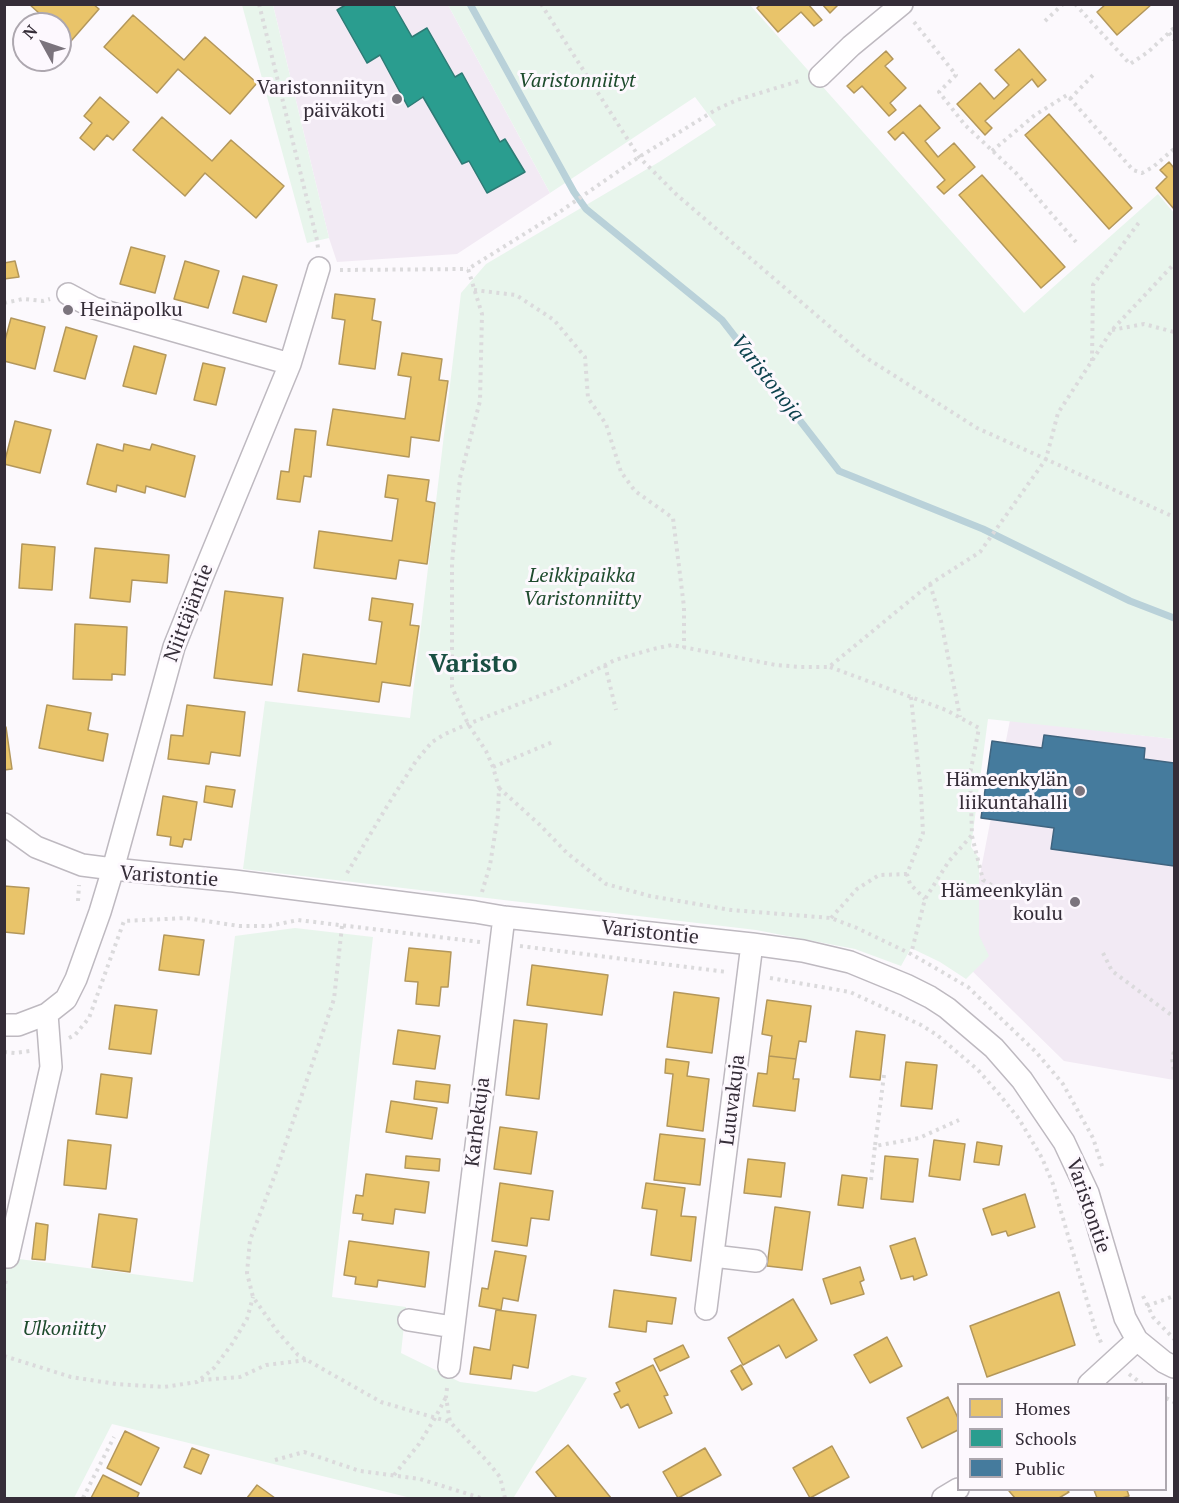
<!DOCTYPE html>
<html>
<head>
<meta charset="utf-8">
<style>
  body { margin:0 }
  #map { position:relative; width:1179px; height:1503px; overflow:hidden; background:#fcf9fd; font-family:"PT Serif",serif }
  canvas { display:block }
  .frame { position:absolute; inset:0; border:6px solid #352d38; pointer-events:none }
  .legend { position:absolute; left:957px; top:1383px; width:210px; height:108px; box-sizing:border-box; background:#fdf8fe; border:2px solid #ada7af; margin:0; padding:8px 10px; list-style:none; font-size:18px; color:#352d38 }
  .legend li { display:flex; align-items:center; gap:12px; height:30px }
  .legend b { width:30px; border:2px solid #ada7af }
  .north { position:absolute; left:12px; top:12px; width:60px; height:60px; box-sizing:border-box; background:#fdf8fe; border:2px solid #ada7af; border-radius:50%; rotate:310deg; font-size:16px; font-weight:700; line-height:24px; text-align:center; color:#352d38 }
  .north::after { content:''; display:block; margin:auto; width:21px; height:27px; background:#7b747d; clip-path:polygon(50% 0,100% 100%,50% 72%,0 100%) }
</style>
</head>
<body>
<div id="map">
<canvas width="1179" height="1503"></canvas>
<div class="frame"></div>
<ul class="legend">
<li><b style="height:16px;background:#e9c46a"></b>Homes</li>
<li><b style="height:16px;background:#2a9d8f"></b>Schools</li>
<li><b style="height:16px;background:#457b9d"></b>Public</li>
</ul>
<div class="north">N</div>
</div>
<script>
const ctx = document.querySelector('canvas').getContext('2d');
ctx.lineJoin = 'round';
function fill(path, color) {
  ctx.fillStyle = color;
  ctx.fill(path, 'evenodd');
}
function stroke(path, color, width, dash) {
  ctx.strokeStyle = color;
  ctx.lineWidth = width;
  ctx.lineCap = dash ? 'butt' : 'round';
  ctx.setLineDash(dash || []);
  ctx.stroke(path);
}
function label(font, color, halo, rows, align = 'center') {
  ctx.font = font + ' "PT Serif",serif';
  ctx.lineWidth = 6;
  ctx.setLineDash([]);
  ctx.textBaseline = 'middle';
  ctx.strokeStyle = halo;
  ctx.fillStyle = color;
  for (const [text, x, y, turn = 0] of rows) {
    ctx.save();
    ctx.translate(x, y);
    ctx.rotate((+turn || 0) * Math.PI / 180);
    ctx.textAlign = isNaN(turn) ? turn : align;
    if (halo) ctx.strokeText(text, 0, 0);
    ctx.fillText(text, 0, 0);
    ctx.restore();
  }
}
fill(new Path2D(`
  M273,5h175l102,188 -93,61 -120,8 -8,-24z
  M1010,720l164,19v341l-110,-19 -101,-99z`), '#f2eaf4');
fill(new Path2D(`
  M242,5h31l56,233 -22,5z
  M448,5h302l274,308 134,-119 16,19v526l-186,-20 -17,128 8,11v77l10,21 -23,23 -26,-17 -29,-14 -10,18 -46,-17 -99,-19 -513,-61 22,-168 145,17 51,-425 25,-29 173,-102 57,-37 -21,-28 -145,96z
  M295,928l78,9 -41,360 74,10 -5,46 59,29 76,10 36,-17 15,3 -73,119v1h-103l-299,-74 -38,74h-69l-1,-241 189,25 42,-346z`), '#e8f5ec');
const homes = new Path2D(`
  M29,4h64l6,5 -28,32 -11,-9v-8h-9z
  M761,4h47l14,16 -8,6 -13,-14 -23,20 -21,-24z
  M822,4h15l1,1 -8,8z
  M1106,4h46l-35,31 -20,-23z
  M133,15l51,45 21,-23 52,46 -27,31 -52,-45 -21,24 -53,-46z
  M1019,49l27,31 -8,7 -6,-8 -47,42 7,7 -7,7 -28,-31 23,-21 14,16 15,-14 -14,-15z
  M886,51l7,8 -8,7 21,22 -16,15 6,7 -7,6 -27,-30 -8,7 -7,-7z
  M100,97l29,25 -16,18 -6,-5 -13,15 -14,-12 12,-15 -8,-7z
  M920,105l20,23 -15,13 13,16 16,-14 21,24 -31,27 -7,-7 8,-7 -42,-48 -8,8 -7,-8z
  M1049,114l83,94 -23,21 -84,-94z
  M162,117l50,44 19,-21 53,46 -28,32 -51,-45 -20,23 -52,-46z
  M1169,162l5,6v41l-18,-21 11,-11 -7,-7z
  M982,175l83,92 -24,21 -82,-93z
  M131,247l34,9 -10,37 -35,-9z
  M15,261l4,16 -15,2v-16z
  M185,261l34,10 -11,37 -34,-9z
  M243,276l34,9 -11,37 -33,-9z
  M335,294l40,5 -3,21 9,2 -6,47 -36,-5 6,-44 -13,-2z
  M11,318l34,9 -10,42 -31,-8v-17z
  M66,327l31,9 -12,43 -31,-8z
  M134,346l32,9 -10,39 -33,-8z
  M402,353l40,6 -3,21 9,1 -9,60 -28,-4 -2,20 -82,-12 6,-36 72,10 6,-42 -13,-2z
  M203,363l22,5 -9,37 -22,-5z
  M15,421l36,9 -11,43 -36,-9z
  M295,429l21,2 -5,46 -7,-1 -4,26 -23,-3 4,-28 8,1z
  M97,444l26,7 1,-7 26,6 2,-6 43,12 -10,41 -39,-11 -1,7 -28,-8 -1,7 -29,-8z
  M388,475l41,5 -3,21 9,2 -8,61 -28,-4 -3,19 -82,-11 5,-37 73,10 6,-42 -13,-2z
  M22,544l33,3 -3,43 -33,-2z
  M95,548l74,7 -2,28 -35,-3 -2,22 -40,-4z
  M225,591l58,7 -11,87 -58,-7z
  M372,598l41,6 -3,21 9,1 -9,60 -28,-4 -3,20 -81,-11 5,-37 73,10 6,-42 -13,-2z
  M75,624l52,3 -2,48 -13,-1v6l-39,-1z
  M47,705l44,8 -3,17 20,4 -5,27 -64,-13z
  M187,705l58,7 -5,44 -29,-4 -2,12 -41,-5 3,-24 12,1z
  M4,727h2l6,42 -8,1z
  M206,786l29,4 -3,17 -28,-5z
  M163,796l34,6 -6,38 -7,-1 -2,8 -12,-2 1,-8 -14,-2z
  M4,886l25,2 -5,46 -20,-2z
  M164,935l40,5 -5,35 -40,-5z
  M409,948l42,4 -3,35h-7l-2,19 -23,-2 2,-22 -13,-1z
  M532,965l76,10 -6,40 -75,-10z
  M674,992l45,6 -7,55 -45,-6z
  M767,1000l44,6 -5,36 -7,-1 -3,18 -27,-3 3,-20 -10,-2z
  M115,1005l42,5 -6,44 -42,-5z
  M514,1020l33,4 -8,75 -33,-4z
  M398,1030l42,6 -5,33 -42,-5z
  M856,1031l29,4 -5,45 -30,-3z
  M769,1056l27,3 -3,20h6l-4,32 -42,-5 5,-33 9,1z
  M666,1059l23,3 -2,14 22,3 -6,52 -36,-5 6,-52 -8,-1z
  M906,1062l31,3 -5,44 -31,-3z
  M101,1074l31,4 -5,40 -31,-4z
  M416,1081l34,4 -2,18 -34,-4z
  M391,1101l46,7 -5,31 -46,-7z
  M500,1127l37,5 -6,42 -37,-5z
  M660,1134l45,5 -5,46 -46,-5z
  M68,1140l43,5 -5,44 -42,-4z
  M934,1140l31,4 -5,36 -31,-4z
  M977,1142l25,4 -3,19 -25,-3z
  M406,1156l34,3 -1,12 -34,-3z
  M885,1156l33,3 -5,43 -32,-3z
  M748,1159l37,4 -4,34 -37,-4z
  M366,1174l63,8 -4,31 -30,-4 -2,15 -31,-4 1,-6 -10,-1 3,-18 7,1z
  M842,1175l25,3 -4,30 -25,-3z
  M500,1183l53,8 -4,29 -18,-2 -4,28 -35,-5z
  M646,1183l39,5 -4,28 15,1 -5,44 -40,-6 6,-45 -15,-2z
  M1025,1194l10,33 -27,9 -2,-5 -14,4 -9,-26z
  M775,1207l35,5 -8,58 -35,-4z
  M99,1214l38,5 -7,53 -38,-5z
  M36,1223l12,2 -3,35 -13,-1z
  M915,1238l12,37 -13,5 -1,-4 -12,3 -11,-33z
  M349,1241l80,11 -4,35 -47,-7 -1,7 -22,-3 1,-7 -12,-2z
  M495,1251l31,5 -8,45 -15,-3 -2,12 -22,-4 3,-18 6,1z
  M860,1267l4,13 -4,2 4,12 -33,10 -8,-25z
  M614,1290l62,8 -4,26 -25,-3 -1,11 -37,-5z
  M1059,1292l16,53 -88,32 -17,-51z
  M793,1299l24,41 -31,18 -7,-13 -36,20 -15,-27z
  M496,1310l40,5 -8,53 -15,-3 -2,14 -41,-5 4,-27 16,3z
  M887,1337l15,29 -32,17 -16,-28z
  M683,1345l6,12 -29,14 -6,-12z
  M653,1365l15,30 -4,1 8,17 -33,15 -11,-24 -7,4 -7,-14 6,-3 -4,-8z
  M741,1365l11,19 -10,6 -11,-19z
  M948,1397l10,21v12l-36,18 -15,-30z
  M125,1431l34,17 -18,37 -34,-17z
  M568,1445l43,53h-54l-21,-26z
  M832,1446l17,31 -39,21 -17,-30z
  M192,1448l17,7 -8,19 -17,-7z
  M705,1448l16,27 -43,23 -15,-26z
  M103,1475l36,18 -2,5h-46z
  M257,1485l18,13h-28z
  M1011,1490h56l2,2 -10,6h-44l-6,-7z
  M1094,1490h33l2,6 -7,2h-25z`);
fill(homes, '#e9c46a');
stroke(homes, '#b3975b', 1.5);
const schools = new Path2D(`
  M347,4h46l19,33 15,-9 28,49 7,-4 38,69 5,-3 20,33 -38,21 -18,-32 -7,3 -39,-67 -15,10 -28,-52 -13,8 -30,-53z`);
fill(schools, '#2a9d8f');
stroke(schools, '#2d7b75', 1.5);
const public = new Path2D(`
  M1044,735l101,13 -1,11 30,4v103l-123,-17 3,-21 -73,-10 11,-77 50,7z`);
fill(public, '#457b9d');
stroke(public, '#40647f', 1.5);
stroke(new Path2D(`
  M470,4l104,188 12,17 136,111 117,151 144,58 147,72 44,17`), '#b9d1d9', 7);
const street = new Path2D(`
  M820,76l31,-30 51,-42
  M68,294l26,14 196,56
  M4,824l32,23 46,18 31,4 121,12 241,31 29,5 248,27 51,7 47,11 56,23 24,12 17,11 47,40 28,32 42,62 24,51 37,125 12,22 27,22 10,5
  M4,1025h14l29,-11 19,-15 10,-20 24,-67 13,-43 61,-222 29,-72 87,-211 29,-96
  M713,1256l43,5
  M8,1257l43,-190 -4,-53
  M706,1309l46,-365
  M409,1320l44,7
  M449,1367l55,-450
  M1089,1384l48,-44
  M943,1498l15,-9`);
stroke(street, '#beb9c0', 24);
stroke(new Path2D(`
  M259,4l58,236 1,8
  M541,4l98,153 38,38 188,162 112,71 197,89
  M1075,4l55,60 18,-12 26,-24
  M1045,21l18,-17
  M914,22l42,53 -17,17 26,33 51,48 60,69
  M1169,33l5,7
  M1070,99l23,-24
  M992,151l43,-36 32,-20 66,75 9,3 11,-6 21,-18
  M340,270l128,-1
  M474,290l42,5 38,25 31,37 3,41 18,26 15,48 14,19 38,27 11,89v41
  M4,303l19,-4 20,2 7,-2
  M1112,330l32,-6 30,8
  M1092,361l1,-76 47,-64
  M930,584l11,37 19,96
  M605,665l11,45
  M830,667l116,43 33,18 -9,46 2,61 -23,26 -24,38 -14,55
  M911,697l10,96 2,40 -16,41 3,10 15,15
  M493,767l62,-26
  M499,788l41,37 27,28 39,31 44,12 81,14 100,8 26,10 54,26 57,33 68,65 27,32 30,54 10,31
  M972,836l11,44 10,6
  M347,873l42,-70 27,-42 16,-19 13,-8 23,-10 94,-37 53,-27 38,-11 19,-4 104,20 25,2h28l101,-83 50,-32 66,-93 12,-46 54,-83 62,-66
  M482,892l8,-27 8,-50 1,-27 -6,-21 -7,-16 -18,-27 -16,-37v-124l8,-85 20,-77 2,-87 -14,-45 90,-56 81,-56 78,-48 20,-9 62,-19
  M78,901l1,-16
  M831,918l26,-29 22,-14 28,-1
  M342,926l-8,73 -58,173 -26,68 -3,33 6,24 24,34 21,24 83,47 69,20
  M520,946l207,26
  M1103,953l9,18 62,46
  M770,978l80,14 71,33 16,10 41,35 21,24 20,25 23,39 11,26 42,144 7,17
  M69,1038l6,-3 14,-17 35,-97 62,-3 53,8h30l29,-6 182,22
  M4,1052l11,1 15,-2
  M1174,1052l-2,6 2,13
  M884,1075l-9,71 44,-8 40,-18
  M871,1180l4,-34
  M4,1291l2,-12
  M1143,1296l10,21 21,22
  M1147,1306l27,-10
  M4,1356l67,21 45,7 48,3 33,-5 17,-14 18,-24 15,-25 6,-22
  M1129,1374l13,10
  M201,1380l39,-3 26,-12 41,-5
  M447,1388l-1,9 4,25 37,39 13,16 5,21
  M1166,1398l8,4
  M275,1460l29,-8 56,19 60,8 61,19
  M394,1475l25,-31 16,-26 11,-21
  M83,1498l31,-61`), '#dbdadc', 4, [3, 4.5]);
stroke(street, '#fffeff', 21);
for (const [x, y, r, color] of [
  [397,99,6,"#7b747d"],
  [68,310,6,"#7b747d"],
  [1080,791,6,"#7b747d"],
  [1075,902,6,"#7b747d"]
]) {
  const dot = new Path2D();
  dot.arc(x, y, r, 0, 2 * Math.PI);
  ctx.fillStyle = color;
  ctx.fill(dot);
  stroke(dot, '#fdf8fe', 2);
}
label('italic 20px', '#1e4b2d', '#fdf8fe', [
  ["Varistonniityt",577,81],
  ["Leikkipaikka",582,576],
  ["Varistonniitty",582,599],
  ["Ulkoniitty",64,1329]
]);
label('20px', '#352d38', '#fdf8fe', [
  ["Varistonniityn",385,88],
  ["päiväkoti",385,111],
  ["Heinäpolku",80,310,"left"],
  ["Hämeenkylän",1068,780],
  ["liikuntahalli",1068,803],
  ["Hämeenkylän",1063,891],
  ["koulu",1063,914]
], 'right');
label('20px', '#352d38', '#fdf8fe', [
  ["Niittäjäntie",189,613,-69],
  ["Varistontie",169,877,4],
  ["Varistontie",650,933,6],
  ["Luuvakuja",733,1100,-83],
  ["Karhekuja",478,1122,-83],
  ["Varistontie",1088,1206,71]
]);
label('italic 21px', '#0c424d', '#fdf8fe', [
  ["Varistonoja",767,378,52]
]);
label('bold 26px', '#1a4f43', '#fdf8fe', [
  ["Varisto",473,665]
]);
</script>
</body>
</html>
